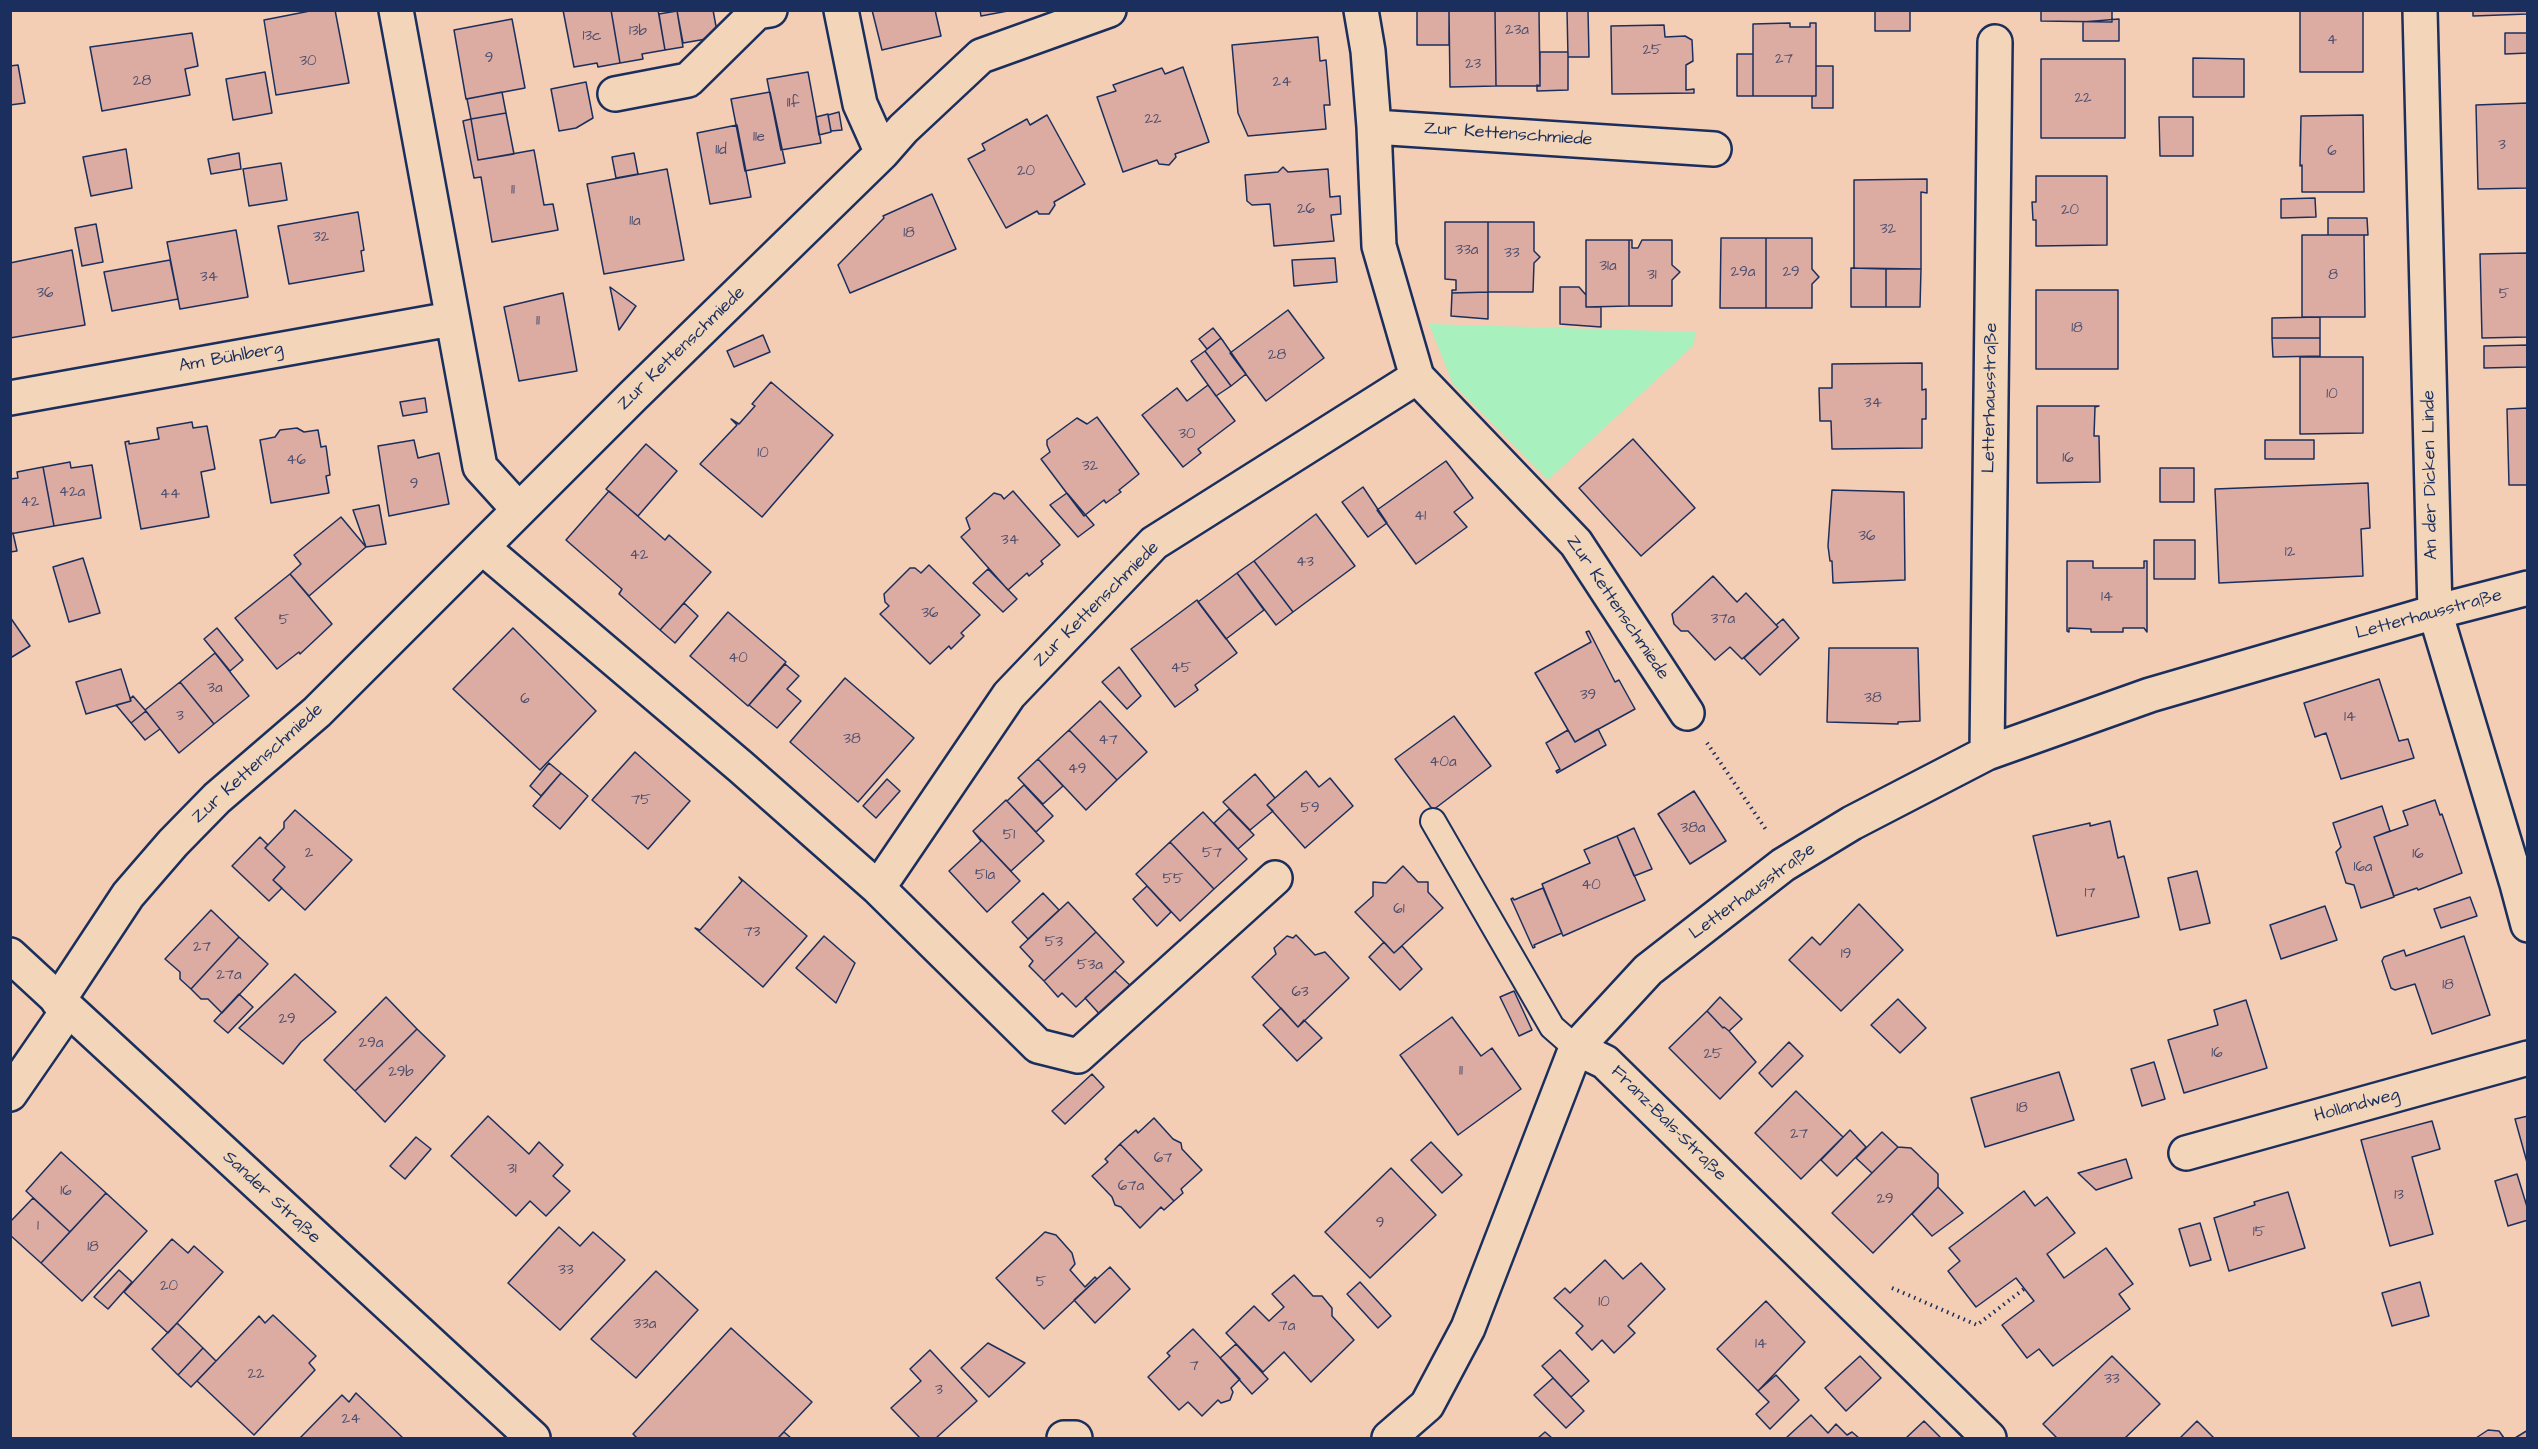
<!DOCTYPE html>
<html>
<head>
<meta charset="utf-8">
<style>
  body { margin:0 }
  #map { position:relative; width:2538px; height:1449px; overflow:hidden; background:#f3cdb4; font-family:"Architects Daughter",sans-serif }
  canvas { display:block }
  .frame { position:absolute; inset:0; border:12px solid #1b2f5e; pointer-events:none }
</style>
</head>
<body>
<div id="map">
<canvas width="2538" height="1449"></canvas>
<div class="frame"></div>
</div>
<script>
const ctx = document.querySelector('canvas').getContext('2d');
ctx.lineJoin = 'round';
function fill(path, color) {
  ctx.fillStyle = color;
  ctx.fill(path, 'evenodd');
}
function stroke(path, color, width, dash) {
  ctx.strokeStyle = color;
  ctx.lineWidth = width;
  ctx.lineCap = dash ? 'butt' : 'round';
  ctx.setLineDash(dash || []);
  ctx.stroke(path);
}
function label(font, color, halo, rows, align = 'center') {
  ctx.font = font + ' "Architects Daughter",sans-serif';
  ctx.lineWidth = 6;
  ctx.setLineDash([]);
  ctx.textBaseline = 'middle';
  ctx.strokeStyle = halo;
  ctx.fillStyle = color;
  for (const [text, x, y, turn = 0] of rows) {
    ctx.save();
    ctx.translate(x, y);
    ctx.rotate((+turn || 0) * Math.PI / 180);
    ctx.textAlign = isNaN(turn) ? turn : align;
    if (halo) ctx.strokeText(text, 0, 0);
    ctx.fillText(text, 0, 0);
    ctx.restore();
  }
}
fill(new Path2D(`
  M1429,324l266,8 -1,13 -146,135 -95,-96z`), '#a8f0be');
const building = new Path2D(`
  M315,10h20l14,73 -73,12 -12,-75z
  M563,10h48l9,53 -22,4 -1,-4 -23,4z
  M611,10h47l7,40 -23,4 1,5 -23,4z
  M713,10l5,27 -35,6 -6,-32z
  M872,10h63l6,26 -59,14z
  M980,10h33l-32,6z
  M1417,10h32v35h-32z
  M1449,10h46l1,76 -46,1z
  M1495,10h44l1,76h-44z
  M1567,10h21l1,47h-21z
  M1875,10h35v21h-35z
  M2041,10h71v12l-71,-1z
  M2300,10h63v62h-63z
  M2473,10h55v4l-55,2z
  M677,11l6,36 -18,3 -6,-36z
  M512,19l13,69 -59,11 -12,-69z
  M2119,19v22h-36v-19z
  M1790,23v4h20v-4h6v73h-63v-72z
  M1664,25l1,12 20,-1 7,4 1,21 -7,4v25l8,-1v4l-82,1 -1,-68z
  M192,33l6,33 -13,3 5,26 -88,16 -12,-64z
  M2505,33h23v20l-23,1z
  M1318,37l2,24 6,-1 4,45h-6l2,24 -78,7 -10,-23 -6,-68z
  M1540,52h28v38l-31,1v-6l3,1z
  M1737,54h16v42h-16z
  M2193,58l51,1v38h-51z
  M2041,59h84v79h-84z
  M18,65l7,38 -15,2v-39z
  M1816,66h17v42h-21v-12h4z
  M1183,67l26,75 -34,12 1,3 -7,8 -10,-1 -2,-4 -34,12 -26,-75 19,-6 -3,-6 49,-17 3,6z
  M265,72l7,41 -39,7 -7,-41z
  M808,72l13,71 -40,7 -14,-71z
  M586,82l7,36 -17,10 -17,3 -8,-42z
  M502,92l4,21 -35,6 -4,-20z
  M770,92l15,71 -40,8 -14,-72z
  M2528,103v85l-50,1 -2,-84z
  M839,112l3,18 -11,1 -3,-16z
  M506,113l8,41 -36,6 -7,-41z
  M828,114l3,18 -12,3 -3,-18z
  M1047,115l38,69 -31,18 1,3 -6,9h-10l-2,-3 -31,17 -38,-69 17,-9 -3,-6 45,-25 3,6z
  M2363,115l1,77h-62v-27l-2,1 1,-50z
  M2159,117h34v39h-33z
  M471,119l7,41 56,-10 10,55 9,-1 5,26 -66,12 -11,-65 -7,1 -11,-57z
  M737,125l14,72 -41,7 -13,-71z
  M126,149l6,39 -41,8 -8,-39z
  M239,153l2,16 -30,5 -3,-15z
  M634,153l4,21 -22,4 -4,-21z
  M281,163l6,37 -38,6 -6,-37z
  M1283,167l5,5 40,-3 2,28 10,-1 1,18 -10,1 3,26 -60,5 -4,-42 -18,1 -5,-4 -2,-26 33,-3z
  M667,169l17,91 -80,14 -17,-90z
  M2036,176h71v69l-71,1v-26h-3l-1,-18h4z
  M1927,179v14l-6,-1v77l-67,-1v-88z
  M932,194l24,55 -106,44 -12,-28 46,-47 -1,-2z
  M2315,198l1,19 -35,1v-19z
  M358,212l6,38 -3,1 3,20 -75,13 -11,-58z
  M2328,218h39l1,17h-40z
  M1445,222h43v70l-36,1v-3h4v-10l-11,-1z
  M1488,222h46v29l6,6 -6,6 -1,29h-45z
  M96,224l7,38 -21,4 -7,-38z
  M236,230l12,67 -68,12 -13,-67z
  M2302,235h62l1,82h-63z
  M1721,238h45v70h-46z
  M1766,238h46v31l7,8 -7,7v24h-46z
  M1586,240h43v66l-43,1z
  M1629,240h3v8h6l4,-8h30v25l8,7 -8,8v26h-43z
  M72,250l13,75 -75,13v-75z
  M2528,253v84l-46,1 -2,-84z
  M1335,258l2,24 -43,4 -2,-26z
  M170,260l8,39 -66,12 -8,-39z
  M1851,268l35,1v38h-35z
  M1886,269h35l-1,38h-34z
  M610,287l26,19 -17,24z
  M1560,287h19l7,8v12h15v20l-41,-3z
  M2036,290h82v79h-82z
  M1488,292v27l-37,-3 1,-23z
  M563,293l14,78 -58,10 -15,-74z
  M1288,310l36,48 -58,43 -36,-48z
  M2320,317v21h-48v-20z
  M1213,328l8,10 -14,11 -8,-10z
  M763,335l7,17 -36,15 -7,-16z
  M1221,338l25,36 -15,12 -26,-35z
  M2272,338h48v18l-47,1z
  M2528,345v22l-44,1v-22z
  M1205,351l26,35 -15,10 -25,-35z
  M2300,357h63v76l-63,1z
  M1922,363v27l4,-1v30h-4v29l-90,1 -1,-28h-11l-1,-33h13v-24z
  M771,382l62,53 -71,82 -62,-53 37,-39 -6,-6 8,5 16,-18 -3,-2z
  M1208,385l27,36 -37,28 3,4 -18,14 -41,-52 35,-27 10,13z
  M425,398l2,14 -24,4 -3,-14z
  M2037,406h62l-4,1 -1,29h5l1,46 -63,1z
  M2528,408v77h-19l-2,-76z
  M1097,417l42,57 -20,16 2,2 -15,11 -2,-3 -20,16 -43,-57 9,-7 -3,-7v-5l30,-22 10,6z
  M192,422l1,6 14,-2 8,43 -14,3 8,45 -68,12 -16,-87 4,-1v3l30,-5 -2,-11z
  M297,428l7,4 14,-2 3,17 5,-1 4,29 -4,1 3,17 -58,10 -11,-63 15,-3 5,-7z
  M1633,439l62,69 -54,48 -62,-68z
  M414,440l4,18 21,-5 10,51 -60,12 -11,-70z
  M2265,440h49v19h-49z
  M646,444l31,27 -39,45 -32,-27z
  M1446,461l27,37 -19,14 13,15 -51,37 -39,-54z
  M70,462l1,6 21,-3 9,53 -47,8 -11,-59z
  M43,467l11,59 -44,8v-55l8,-1 -1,-6z
  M2160,468h34v34h-34z
  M2368,483l2,45 -9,1 2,47 -144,7 -4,-94z
  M1363,487l24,36 -19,14 -26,-35z
  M1832,490l72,2 1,88 -72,3 -1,-22h-2l-2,-15z
  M609,491l56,49 4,-5 42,37 -51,58 -41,-36 3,-5 -56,-49z
  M1013,491l47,54 -19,16 2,3 -14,12 -2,-3 -19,17 -47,-53 9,-8 -4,-11 28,-25 7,2 3,4z
  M1067,493l27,32 -16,12 -28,-32z
  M379,505l7,39 -20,3 -13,-37z
  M1316,514l39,52 -62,46 -39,-51z
  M341,517l25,30 -57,49 -19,-22 11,-10 -7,-9z
  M13,533l4,18 -7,1v-18z
  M2154,540h41v39h-41z
  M83,558l17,55 -31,9 -16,-55z
  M1254,561l39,51 -17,13 -39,-52z
  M2067,561h26v7h51v-7h3v71l-3,-4h-21v4h-32v-3l-22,-1v4l-2,-1z
  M929,565l51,50 -19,18 3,3 -13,13 -2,-3 -19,18 -50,-50 9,-8 -4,-4 -1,-8 26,-26h5l6,5z
  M988,569l29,30 -14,13 -30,-29z
  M1237,573l27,37 -38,29 -28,-37z
  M290,574l42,50 -32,30 -1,-2 -22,17 -42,-51z
  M1713,576l24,26 9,-9 32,34 -36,32 -12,-12 -15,13 -27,-29h-7l-7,-7 -2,-10z
  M1197,600l40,53 -42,32 3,5 -23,17 -44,-58z
  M684,603l14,13 -23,27 -15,-13z
  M728,612l58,50 -38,44 -58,-50z
  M10,617l20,29 -18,11 -2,-2z
  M1783,619l16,19 -39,37 -16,-17 34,-31 -2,-2z
  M217,628l26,32 -13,11 -26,-32z
  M513,628l83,83 -56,59 -87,-81z
  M1589,631l26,51 4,-2 16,29 -60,33 -40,-69 56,-31 -5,-10z
  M1829,648h89l2,73 -22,1v2l-71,-2z
  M215,653l34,43 -35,28 -34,-42z
  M785,664l14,12 -12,13 14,12 -24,27 -28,-23z
  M1119,667l22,29 -14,13 -25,-27z
  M121,669l10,32 -45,13 -10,-32z
  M845,678l69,60 -56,64 -68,-60z
  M2379,679l20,62 9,-2 6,19 -73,21 -15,-46 -11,4 -11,-34z
  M180,682l34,42 -35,29 -34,-43z
  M133,696l13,15 -15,12 -15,-18 15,-4 -1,-2z
  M1100,701l47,51 -30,28 -48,-50z
  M146,711l14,18 -15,11 -14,-17z
  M1454,716l37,50 -58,44 -38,-51z
  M1598,729l8,16 -49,28 -1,-2 4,-2 -14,-26 22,-13 7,12z
  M1069,730l48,50 -31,30 -48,-51z
  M635,752l55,49 -42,48 -56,-49z
  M1038,759l25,27 -20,18 -25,-26z
  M549,763l12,10 -20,23 -11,-10z
  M1306,771l13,16 11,-9 23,28 -48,42 -38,-43z
  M561,773l27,23 -28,33 -27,-23z
  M1255,774l20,24 -8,7 6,6 -23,19 -27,-28z
  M887,779l13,12 -24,27 -13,-12z
  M1024,785l29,31 -17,16 -29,-31z
  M1694,791l32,50 -36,23 -32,-50z
  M1006,800l38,41 -33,30 -38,-40z
  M2435,800l5,15 2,-1 20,59 -44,17 -1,-2 -23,8 -20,-59 34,-12 -5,-14z
  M2382,806l8,25 -16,6 20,60 -33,11 -7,-23 -8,-2 -10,-31 5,-5 -8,-24z
  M1229,809l25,26 -16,14 -24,-26z
  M295,810l57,50 -47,50 -32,-30 12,-13 -20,-19 19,-20v-6z
  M1203,812l44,47 -33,30 -44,-47z
  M2110,821l8,37 6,-2 15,61 -82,19 -24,-100 57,-13v3z
  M1634,828l18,41 -18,7 -17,-40z
  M973,831l47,50 -33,31 -38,-41 32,-30z
  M1617,836l28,64 -82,36 -21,-52 48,-21 -6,-13z
  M260,837l8,8 -3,3 20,19 -12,13 9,8 -13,13 -37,-35z
  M1170,842l44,47 -34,32 -44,-47z
  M1403,866l15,16h10v10l15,16 -49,45 -39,-41 18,-16v-14l13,1z
  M2197,871l13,52 -30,7 -12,-52z
  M739,877l68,59 -44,51 -68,-59 5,2 42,-49z
  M1147,886l24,26 -14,14 -24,-27z
  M1543,888l19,45 -28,12 1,2 -2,1 -22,-49 2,-1 1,2z
  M1043,893l16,17 -31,29 -16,-17z
  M2470,897l7,19 -36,12 -7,-19z
  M1068,902l28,30 -52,49 -15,-15 4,-5 -13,-14z
  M1859,904l44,46 -62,61 -52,-51 23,-23 8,8z
  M2325,906l12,34 -56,19 -11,-34z
  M211,910l28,27 -48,52 -11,-10v-7l-15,-13z
  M1096,932l28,30 -48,45 -14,-14 -4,4 -14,-16z
  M1296,935l19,20 10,-3 24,26 -51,49 -46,-50 24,-23 -2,-6 13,-12 6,2z
  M824,936l31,27 -19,40 -40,-35z
  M2464,936l26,79 -58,19 -17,-50 -20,6 -4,-2 -9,-27 2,-4 20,-7 2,6z
  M239,937l29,27 -46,49 -14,-14h-7l-10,-10z
  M1384,942l10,11 8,-7 20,23 -22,21 -31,-33z
  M1115,971l19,18 -31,29 -18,-20z
  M295,974l41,38 -35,30 -18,22 -44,-36z
  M1514,991l18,39 -13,6 -19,-39z
  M239,994l14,13 -25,26 -14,-12z
  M386,997l31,32 -62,62 -31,-31z
  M1720,997l22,22 -13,12 -5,-4 -1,1 -16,-17z
  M1898,999l28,29 -26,25 -29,-28z
  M2246,1000l21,68 -83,25 -16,-53 50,-15 -4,-15z
  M1281,1008l17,19 6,-7 18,18 -25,23 -34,-36z
  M1707,1011l16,17 1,-1 5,4 27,31 -36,37 -51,-51z
  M1452,1017l29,39 11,-8 29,41 -63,46 -58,-80z
  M417,1029l28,27 -60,66 -30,-31z
  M1789,1042l14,14 -31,31 -13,-14z
  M2154,1062l11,37 -23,7 -11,-37z
  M2059,1072l15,48 -89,27 -14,-49z
  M1092,1074l12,13 -39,37 -13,-13z
  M1796,1091l47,46 -42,42 -46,-46z
  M488,1116l41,38 10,-12 24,23 -10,11 17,15 -24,25 -16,-15 -14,15 -65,-60z
  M2528,1116v50l-13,-47z
  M1154,1118l19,21 8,4 1,6 20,21 -21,19 2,4 -9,8 -54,-57 16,-14 2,3z
  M2432,1121l8,28 -28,8 21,77 -43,12 -29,-106z
  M1850,1130l16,17 -29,29 -16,-16z
  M1882,1132l16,15 -26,26 -16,-15z
  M416,1137l15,12 -26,30 -15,-13z
  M1431,1142l31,33 -20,18 -31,-33z
  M1120,1144l54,57 -10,9 -3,-3 -21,21 -19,-21 -6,-2 -3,-8 -20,-21 16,-14 -3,-3z
  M1898,1147l13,1 23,22 4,4v13l-65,66 -41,-40z
  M61,1152l45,41 -36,39 -44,-41z
  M2126,1159l6,19 -36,12 -18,-17z
  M1391,1168l45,47 -66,63 -45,-46z
  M2517,1174l11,36v10l-20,6 -13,-45z
  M1938,1187l25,26 -31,23 -20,-22z
  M2024,1191l11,15 12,-9 28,36 -28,21 17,24 42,-30 27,36 -14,10 11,15 -77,57 -14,-17 -12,9 -25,-33 32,-24 -18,-23 -40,29 -28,-36 12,-10 -11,-13z
  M2288,1192l17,56 -76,23 -15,-53 41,-13 -1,-3z
  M106,1193l41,38 -65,70 -41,-38z
  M33,1198l37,34 -29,31 -31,-28v-13z
  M2200,1223l11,37 -21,6 -11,-37z
  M559,1227l21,19 13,-14 32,28 -65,70 -52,-47z
  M1045,1232l11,3 16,18 3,11 -5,6 15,17 10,-10 2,2 -53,50 -48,-51z
  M172,1239l16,14 6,-7 29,26 -55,61 -44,-41z
  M1605,1260l18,19 18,-16 24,26 -37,37 7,7 -21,20 -12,-13 -10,10 -16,-17 7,-7 -29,-28 11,-10 5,5z
  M1110,1267l20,22 -35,34 -21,-23z
  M119,1270l13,12 -24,27 -14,-12z
  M656,1271l42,39 -62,68 -45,-39z
  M1294,1275l19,21h9l10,12v8l22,24 -43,42 -27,-30 -21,20 -37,-39 28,-27 15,15 15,-14 -12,-13z
  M1360,1282l31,34 -13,12 -31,-34z
  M2420,1282l9,34 -37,10 -10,-33z
  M1766,1301l39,41 -47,49 -41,-42z
  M273,1315l43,41 -7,7 6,7 -61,65 -57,-54 62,-65 6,7z
  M177,1323l26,25 -25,27 -26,-26z
  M731,1328l81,74 -34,36h-141l-4,-4z
  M1193,1329l47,50 -9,9 2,4 -3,8 -9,3 -3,-3 -16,16 -14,-14 -9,8 -31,-33 22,-21 -3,-3z
  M988,1343l37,20 -36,34 -28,-29z
  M1236,1344l32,35 -16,15 -32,-36z
  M203,1348l13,13 -25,26 -13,-12z
  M930,1350l47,51 -41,37h-16l-29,-30 30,-27 -11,-12z
  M1560,1350l29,31 -18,16 -29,-31z
  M1860,1356l21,22 -35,33 -21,-23z
  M2112,1356l48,48 -35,34h-68l-14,-14z
  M1776,1375l23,25 -29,29 -14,-15 13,-12 -11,-11z
  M1553,1378l31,33 -18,17 -32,-33z
  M356,1393l47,45h-103l42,-43 7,7z
  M1811,1415l17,18 8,-9 11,11 5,-3 7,6h-73z
  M1924,1421l17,17h-35z
  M2197,1421l17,17h-34z
  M2488,1430l11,1 5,7h-28z
  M2528,1430v8h-13z
  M784,1432l7,6h-13z
  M1545,1432l7,6h-14z`);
fill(building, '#dcaba2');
stroke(building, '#1b2f5e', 1.5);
const lane = new Path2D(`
  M1433,821l119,206 24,21`);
const street = new Path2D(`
  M396,10l84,457 39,43
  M841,10l19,94 22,49
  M2420,10l15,602 82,272 11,41
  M615,94l73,-14 69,-68 13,-2
  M1374,127l340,22
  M1417,377l159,166 111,170
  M10,398l441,-79
  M483,548l258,219 137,121 131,-193 145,-152 263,-166 -38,-131 -5,-119 -6,-76 -7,-41
  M1987,753l8,-711
  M878,888l160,158 40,10 197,-178
  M58,1001l70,-106 45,-52 44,-45 100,-86 316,-316 249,-243 21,-24 78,-73 128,-46
  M1576,1048l29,14 384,376
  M10,1094l58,-84
  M2186,1153l342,-95
  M1064,1438h11
  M1389,1438l38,-33 41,-77 108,-280 72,-78 135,-105 69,-42 135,-70 163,-58 285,-83 93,-24`);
const secondary = new Path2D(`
  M10,955l523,483`);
stroke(lane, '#1b2f5e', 28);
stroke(street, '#1b2f5e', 38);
stroke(secondary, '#1b2f5e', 38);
stroke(new Path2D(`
  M1707,743l60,88
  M1892,1288l85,37 47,-36`), '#1b2f5e', 4, [1.5, 4.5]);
stroke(lane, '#f3d6b9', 24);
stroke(street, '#f3d6b9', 33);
stroke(secondary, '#f3d6b9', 33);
label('15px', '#4b4e6f', null, [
  ["23a",1517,31],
  ["13b",638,32],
  ["13c",592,37],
  ["4",2332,41],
  ["25",1652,51],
  ["9",489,59],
  ["27",1784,60],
  ["30",308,62],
  ["23",1473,65],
  ["28",142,82],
  ["24",1282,83],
  ["22",2083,99],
  ["11f",793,104],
  ["22",1153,120],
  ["11e",759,138],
  ["3",2502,146],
  ["11d",721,151],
  ["6",2332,152],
  ["20",1026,172],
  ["11",513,191],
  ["26",1306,210],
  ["20",2070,211],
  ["11a",635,222],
  ["32",1888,230],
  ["18",909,234],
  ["32",321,238],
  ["33a",1467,251],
  ["33",1512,254],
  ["31a",1608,267],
  ["29a",1743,273],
  ["29",1791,273],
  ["31",1652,276],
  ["8",2333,276],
  ["34",209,278],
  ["36",45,294],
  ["5",2504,295],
  ["11",538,322],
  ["18",2077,329],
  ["28",1277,356],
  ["10",2332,395],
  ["34",1873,404],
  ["30",1187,435],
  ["10",763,454],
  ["16",2068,459],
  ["46",296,461],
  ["32",1090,467],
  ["9",414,485],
  ["42a",72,493],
  ["44",170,495],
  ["42",30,503],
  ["41",1420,517],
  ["36",1867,537],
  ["34",1010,541],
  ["12",2290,553],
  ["42",639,556],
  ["43",1305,563],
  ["14",2107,598],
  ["36",930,614],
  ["37a",1723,620],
  ["5",284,621],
  ["40",738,659],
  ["45",1181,669],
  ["3a",215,689],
  ["39",1588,696],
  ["38",1873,699],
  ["6",525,700],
  ["3",180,717],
  ["14",2350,718],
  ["38",852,740],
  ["47",1108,741],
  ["40a",1443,763],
  ["49",1077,770],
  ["75",641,801],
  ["59",1310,809],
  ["38a",1693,829],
  ["51",1009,836],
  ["2",309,854],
  ["57",1212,854],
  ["16",2418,855],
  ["16a",2363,868],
  ["51a",985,876],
  ["55",1173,880],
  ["40",1591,886],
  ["17",2090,894],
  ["61",1399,910],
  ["73",752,933],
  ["53",1054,943],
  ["27",202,948],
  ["19",1846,955],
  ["53a",1090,966],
  ["27a",229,976],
  ["18",2448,986],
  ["63",1300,993],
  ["29",287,1020],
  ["29a",371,1044],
  ["16",2217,1054],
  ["25",1713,1055],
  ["11",1461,1072],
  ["29b",401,1073],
  ["18",2022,1109],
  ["27",1799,1135],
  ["67",1163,1159],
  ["31",512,1170],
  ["67a",1131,1187],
  ["16",66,1192],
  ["13",2399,1196],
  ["29",1885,1200],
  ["9",1380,1224],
  ["1",38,1227],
  ["15",2259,1233],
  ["18",93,1248],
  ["33",566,1271],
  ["5",1041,1283],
  ["20",169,1287],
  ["10",1604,1303],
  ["33a",645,1325],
  ["7a",1287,1327],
  ["14",1761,1345],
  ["7",1194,1367],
  ["22",256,1375],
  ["33",2112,1380],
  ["3",939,1391],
  ["24",351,1420]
]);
label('18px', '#1b2f5e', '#f3d6b9', [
  ["Zur Kettenschmiede",1508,135,4],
  ["Zur Kettenschmiede",682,349,-44],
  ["Am Bühlberg",231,358,-10],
  ["Letterhausstraße",1991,398,-89],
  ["An der Dicken Linde",2431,475,-91],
  ["Zur Kettenschmiede",1097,605,-45],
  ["Zur Kettenschmiede",1617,608,56],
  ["Letterhausstraße",2429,615,-15],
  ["Zur Kettenschmiede",258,764,-42],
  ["Letterhausstraße",1753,892,-36],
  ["Hollandweg",2357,1106,-15],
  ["Franz-Bals-Straße",1668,1124,45],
  ["Sander Straße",271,1198,43]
]);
</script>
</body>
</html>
